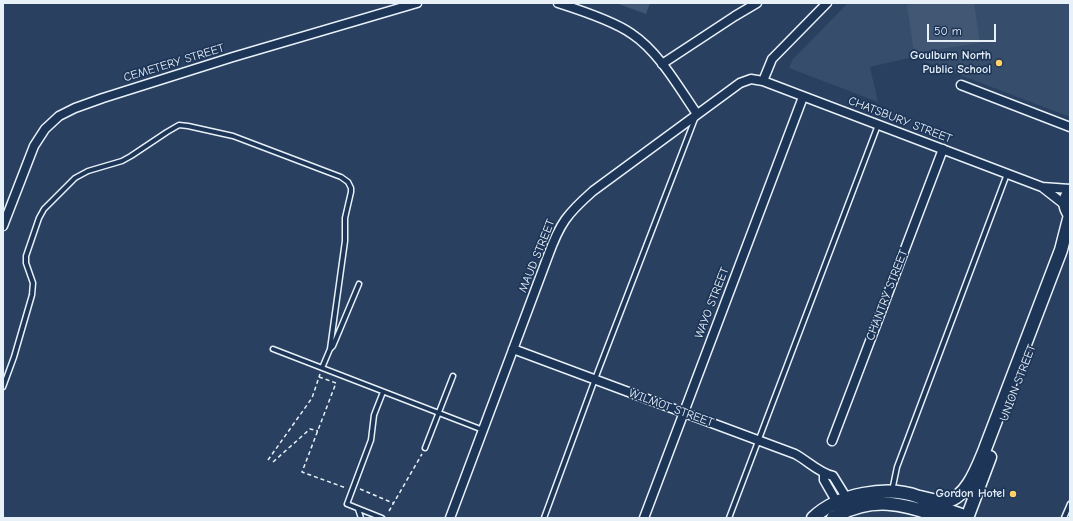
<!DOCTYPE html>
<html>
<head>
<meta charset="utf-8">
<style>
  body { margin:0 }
  #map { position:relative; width:1073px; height:521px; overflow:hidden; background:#294061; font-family:"Comic Neue",sans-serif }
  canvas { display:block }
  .frame { position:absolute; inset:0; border:4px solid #e8f1f8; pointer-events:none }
  .scale { position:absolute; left:927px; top:24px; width:69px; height:18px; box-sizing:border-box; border:2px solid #e8f1f8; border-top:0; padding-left:5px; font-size:12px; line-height:14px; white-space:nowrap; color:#e8f1f8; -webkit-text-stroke:3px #1d3557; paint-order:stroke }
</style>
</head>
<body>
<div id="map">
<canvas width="1073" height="521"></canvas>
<div class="frame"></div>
<div class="scale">50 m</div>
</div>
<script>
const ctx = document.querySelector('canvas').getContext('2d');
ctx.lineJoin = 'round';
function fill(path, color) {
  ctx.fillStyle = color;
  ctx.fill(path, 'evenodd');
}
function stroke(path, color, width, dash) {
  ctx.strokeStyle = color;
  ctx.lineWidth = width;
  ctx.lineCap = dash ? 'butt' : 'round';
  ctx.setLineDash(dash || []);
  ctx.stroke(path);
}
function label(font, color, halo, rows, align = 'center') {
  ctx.font = font + ' "Comic Neue",sans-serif';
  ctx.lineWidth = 3.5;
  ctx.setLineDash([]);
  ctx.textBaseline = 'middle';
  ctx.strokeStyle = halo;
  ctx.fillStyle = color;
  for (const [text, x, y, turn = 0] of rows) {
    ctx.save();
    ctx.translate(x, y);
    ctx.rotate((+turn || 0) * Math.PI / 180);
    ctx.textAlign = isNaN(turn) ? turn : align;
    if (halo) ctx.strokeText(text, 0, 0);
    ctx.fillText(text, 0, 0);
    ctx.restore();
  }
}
fill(new Path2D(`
  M848,3h222v114l-157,-60 -43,10 8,35 -89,-34 4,-9z`), '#364d6b');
fill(new Path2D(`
  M616,3h34l-4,11z
  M917,3h57l6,40 -66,10 -7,-48z`), '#415774');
const lane = new Path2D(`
  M273,349l210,81
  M322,368l8,-19 3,-3 26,-62
  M3,387l11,-30 18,-62 1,-12 -7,-20v-7l13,-38 5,-9 31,-31 13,-7 34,-10 9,-5 36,-24 12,-7 9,1 45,10 108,41 7,5 3,6v4l-6,26v23l-15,108
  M425,448l28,-72
  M892,491l5,-24 110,-293
  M358,509l3,9
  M382,518l-35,-14 24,-64 3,-25 9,-23
  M544,518l51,-139 101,-263
  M729,518l149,-393
  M1064,518l6,-14`);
const street = new Path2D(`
  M558,3c22,7 56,18 74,31 27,18 47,54 65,80
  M662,64l73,-48 22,-13
  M763,81l9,-22 55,-56
  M961,85l109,42
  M1042,187l28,2
  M3,226l31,-80 11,-17 14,-13 16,-8 28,-10 130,-41 184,-54
  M513,349l282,105c13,7 24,19 38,22l16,26
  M832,441l111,-292
  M824,474v6l15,26
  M450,518l98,-262c12,-33 19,-42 45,-65l147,-108 11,-4 12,2 279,106 23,18
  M644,518l159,-421`);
const secondary = new Path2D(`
  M1070,191c-6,8 -6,16 0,24
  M920,497c8,2 17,5 25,4 21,-1 33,-35 40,-52l76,-199 9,-35
  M813,518c25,-24 74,-33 106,-21 6,2 11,6 17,8 10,5 20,8 31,12
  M833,518c38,-23 71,-15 110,0
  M967,518l23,-61`);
stroke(lane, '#e8f1f8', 7);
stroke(street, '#e8f1f8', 11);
stroke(secondary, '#e8f1f8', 15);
stroke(new Path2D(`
  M319,377l17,6 -34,89 44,16
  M268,460l44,-62 8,-24
  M273,462l37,-33 8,2
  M360,489l33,14
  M389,511l33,-57`), '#e8f1f8', 1.5, [4, 3]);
stroke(lane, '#1d3557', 4);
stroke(street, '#1d3557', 8);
stroke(secondary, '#1d3557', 12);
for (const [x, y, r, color] of [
  [999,63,4,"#ffd166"],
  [1013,494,4,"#ffd166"]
]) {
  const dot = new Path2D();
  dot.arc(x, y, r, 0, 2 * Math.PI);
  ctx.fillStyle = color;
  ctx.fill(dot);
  stroke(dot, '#1d3557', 1.5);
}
label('bold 12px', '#e8f1f8', '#1d3557', [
  ["Goulburn North",991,56],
  ["Public School",991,70],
  ["Gordon Hotel",1005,494]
], 'right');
label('12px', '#e8f1f8', '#1d3557', [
  ["CEMETERY STREET",174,63,-17],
  ["CHATSBURY STREET",900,120,21],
  ["MAUD STREET",537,256,-68],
  ["CHANTRY STREET",887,295,-69],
  ["WAYO STREET",712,303,-69],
  ["UNION STREET",1018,383,-69],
  ["WILMOT STREET",671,408,20]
]);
</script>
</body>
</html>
